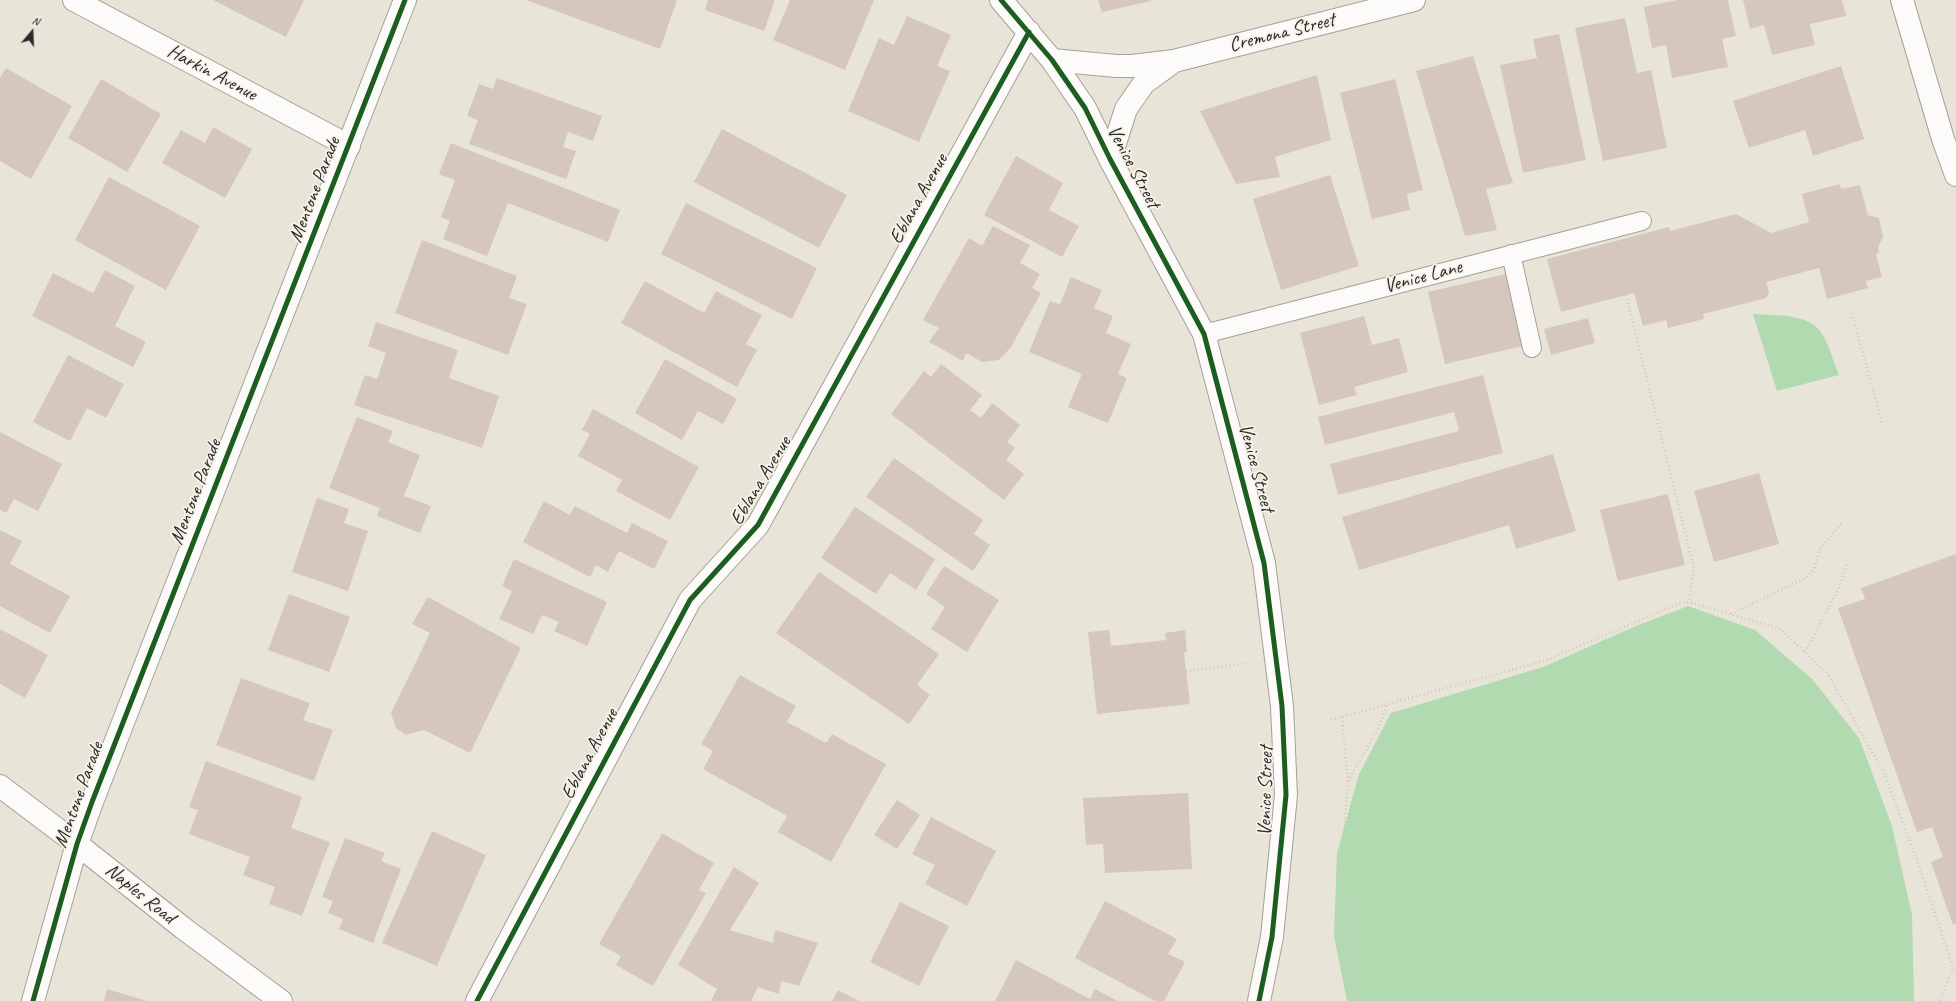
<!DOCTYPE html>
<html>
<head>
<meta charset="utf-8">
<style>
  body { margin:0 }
  #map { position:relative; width:1956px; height:1001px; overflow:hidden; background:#e9e4d8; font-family:Caveat,sans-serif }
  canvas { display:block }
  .north { position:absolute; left:12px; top:12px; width:40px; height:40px; -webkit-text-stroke:3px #f7f3e8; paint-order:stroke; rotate:19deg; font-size:11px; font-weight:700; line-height:16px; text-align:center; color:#2b2b2b }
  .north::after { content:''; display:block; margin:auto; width:14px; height:18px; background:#2b2b2b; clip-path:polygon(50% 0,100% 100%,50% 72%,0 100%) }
</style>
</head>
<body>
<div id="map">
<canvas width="1956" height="1001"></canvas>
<div class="north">N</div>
</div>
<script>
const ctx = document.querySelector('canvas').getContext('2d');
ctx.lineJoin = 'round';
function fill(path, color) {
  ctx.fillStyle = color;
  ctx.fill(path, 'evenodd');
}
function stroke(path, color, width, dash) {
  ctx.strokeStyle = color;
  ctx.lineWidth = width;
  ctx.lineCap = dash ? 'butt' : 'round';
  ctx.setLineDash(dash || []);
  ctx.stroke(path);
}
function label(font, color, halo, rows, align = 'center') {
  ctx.font = font + ' Caveat,sans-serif';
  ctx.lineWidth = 3.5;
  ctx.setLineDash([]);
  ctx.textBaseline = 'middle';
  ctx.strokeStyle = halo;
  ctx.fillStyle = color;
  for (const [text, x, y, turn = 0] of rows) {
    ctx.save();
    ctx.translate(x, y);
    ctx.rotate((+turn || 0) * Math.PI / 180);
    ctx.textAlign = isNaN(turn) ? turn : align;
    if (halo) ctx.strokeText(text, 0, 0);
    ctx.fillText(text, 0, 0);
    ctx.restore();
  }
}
fill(new Path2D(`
  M1753,314c24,2 59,-2 71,23 6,12 10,26 15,38l-62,16z
  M1688,606l67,24 57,49 47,59 33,88 20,89 2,86h-567l-13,-65 3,-83 22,-79 32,-61 152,-46 93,-41z`), '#b1dab0');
fill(new Path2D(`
  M213,0h91l-18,37z
  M526,0h151l-17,49z
  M708,0h67l-11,31 -59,-21z
  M790,0h84l-29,70 -72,-30z
  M1098,0h52l1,1 -49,11z
  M1677,0h51l8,36 -14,3 6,28 -56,11 -6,-33 -14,3 -8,-41z
  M1743,0h99l4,16 -36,8 5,21 -43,10 -8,-30 -14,4z
  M907,16l44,19 -14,31 13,5 -31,71 -71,-31 31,-73 15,7z
  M1625,18l12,55 14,-3 16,78 -64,13 -28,-133z
  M1559,34l27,126 -63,13 -23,-108 37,-7 -4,-19z
  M1473,56l40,127 -27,6 11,41 -32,6 -49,-165z
  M1841,66l23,73 -51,17 -8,-26 -56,18 -16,-47z
  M6,68l66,38 -41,73 -31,-18v-83z
  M1317,75l14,65 -56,17 5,20 -44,7 -36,-73z
  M497,78l105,38 -9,25 -25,-9 -5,15 13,4 -10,28 -97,-35 9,-24 -11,-4 12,-32 14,5z
  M101,79l60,35 -34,58 -59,-34z
  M1395,79l28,111 -16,4 3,16 -38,9 -32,-126z
  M213,127l39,22 -27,49 -63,-35 19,-33 24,13z
  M722,129l125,66 -28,53 -125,-66z
  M451,143l169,67 -12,32 -100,-39 -21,53 -44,-17 7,-18 -9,-4 14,-37 -16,-6z
  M1016,156l47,27 -14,27 30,16 -17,31 -78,-42z
  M1330,175l29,91 -78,24 -28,-91z
  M109,177l91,49 -34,64 -91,-50z
  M1840,184l1,5 19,-4 8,30 11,3 4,18 -5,12 1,4 -3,2 6,23 -16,4 2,7 -41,11 -8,-31 -53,14 3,10 -3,6 -63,16 1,5 -36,9 -2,-8 -23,6 -9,-33 -73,19 -14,-53 122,-32 1,4 66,-17 35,19 38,-11 -7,-28z
  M686,203l131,65 -25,51 -131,-65z
  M993,226l37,19 -10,18 20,11 -8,14 9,5 -30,54 -12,13 -17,2 -16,-9 -3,8 -34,-19 10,-14 -16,-8 46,-82 13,8z
  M422,240l95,36 -8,22 18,6 -19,51 -113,-42z
  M105,270l30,16 -20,40 31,16 -13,25 -101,-51 21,-43 40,20z
  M1506,274l17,72 -78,18 -17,-72z
  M1071,277l31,13 -8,18 19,8 -7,17 25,11 -13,30 9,4 -19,45 -40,-16 14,-33 -53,-22 21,-51 10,3z
  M645,281l59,32 12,-22 46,24 -16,29 11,6 -20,37 -116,-64z
  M1364,316l8,29 27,-7 9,34 -54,15 3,8 -38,10 -19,-72z
  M1588,318l7,25 -44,12 -7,-26z
  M376,322l82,28 -9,28 50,18 -17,52 -128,-43 11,-30 12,4 9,-26 -18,-7z
  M68,355l56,29 -18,34 -19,-10 -17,33 -37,-19z
  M665,359l72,40 -14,25 -25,-13 -16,29 -47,-27z
  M941,364l41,31 -12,15 11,8 11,-15 28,22 -13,17 8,6 -9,12 18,14 -20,26 -113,-86 33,-43 7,6z
  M1483,375l20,78 -165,42 -8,-31 129,-33 -5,-19 -129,33 -7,-28z
  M593,409l106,58 -29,53 -54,-29 6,-11 -44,-24 12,-22 -8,-4z
  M357,417l36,14 -5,11 32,13 -16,41 27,10 -11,27 -43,-17 3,-8 -51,-20z
  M0,432l62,32 -24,47 -24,-12 -8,14 -6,-3z
  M1553,454l23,77 -60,18 -7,-24 -150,45 -17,-53z
  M894,458l89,62 -9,14 16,11 -17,26 -107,-74z
  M1759,473l20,71 -65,18 -20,-71z
  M1668,494l17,71 -67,16 -18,-71z
  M317,498l32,11 -5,14 24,8 -20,60 -56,-19z
  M544,501l26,14 5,-9 52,27 5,-10 36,18 -14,28 -35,-18 -11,21 -12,-7 -6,12 -67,-35z
  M855,507l80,52 -19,31 -26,-17 -14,21 -55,-36z
  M0,530l22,11 -12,23 60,32 -20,37 -50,-27z
  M1956,554v370l-3,1 -22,-63 12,-5 -11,-30 -15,5 -79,-224 27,-9 -4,-11z
  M514,559l93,43 -20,44 -33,-15 5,-9 -17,-7 -9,19 -34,-15 13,-28 -10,-5z
  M944,566l55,34 -32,52 -36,-23 14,-22 -19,-13z
  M819,572l120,82 -22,31 13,10 -21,29 -133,-91z
  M289,594l61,23 -21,55 -61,-22z
  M428,597l93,51 -51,105 -46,-23 -18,5 -10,-7 -5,-15 39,-80 -18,-9z
  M0,629l48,26 -23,43 -25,-14z
  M1109,630l2,16 55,-6 -1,-7 20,-3 2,22 -3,1 6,51 -93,10 -9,-82z
  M740,675l56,31 -9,16 39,21 6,-9 54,30 -55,98 -53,-30 9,-16 -84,-47 10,-18 -12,-7z
  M241,678l69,25 -7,17 30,10 -19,51 -98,-36z
  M206,761l96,36 -11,31 39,14 -28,74 -33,-12 6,-17 -32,-12 7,-18 -61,-23 9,-24 -9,-3z
  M1188,793l4,76 -87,4 -2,-29 -17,1 -3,-47z
  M897,800l23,15 -23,34 -23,-14z
  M931,817l65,34 -29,55 -42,-22 10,-19 -23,-11z
  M432,831l54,24 -49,111 -55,-23z
  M662,833l52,30 -15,27 7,3 -53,93 -37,-21 5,-9 -22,-12z
  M345,838l40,15 -4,8 20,8 -28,74 -34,-14 4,-10 -15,-6 5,-12 -11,-4z
  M734,867l25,16 -29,47 43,13 2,-13 43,13 -19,43 -18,-5 -2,13 -21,-7 -7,14h-40l6,-12 -39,-24z
  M1105,901l72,38 -9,15 17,8 -21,39h-9l-80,-43z
  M900,902l49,24 -30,60 -49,-24z
  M1016,960l74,39 5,-10 23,12h-123z
  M107,989l40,12h-43z
  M838,990l21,11h-27z`), '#d6c7be');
const service = new Path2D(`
  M1511,254l21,94
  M1204,334l438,-113`);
const minor = new Path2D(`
  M74,0l275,146
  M1001,0l51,60 33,48 25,51 94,175 60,229 18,143 4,89 -14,142 -13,64
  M1052,60l64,6h16l42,-5 240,-61
  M1110,159l16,-50 18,-26 29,-21
  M0,786l77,58 106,84 98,73
  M477,1001l213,-401 68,-75 271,-493`);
const tertiary = new Path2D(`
  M1902,0l41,139 13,36
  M33,1001l44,-157 15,-42 313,-802`);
stroke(service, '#a4a19b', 20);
stroke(minor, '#a4a19b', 24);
stroke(tertiary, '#a4a19b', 24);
stroke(new Path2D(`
  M1626,295l68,273 -5,34
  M1852,313l30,110
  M1731,614l74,-36 8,-7 8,-24 22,-25
  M1805,652l33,-62 9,-26
  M1186,671l62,-8
  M1342,717l6,64 30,-52 10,-26
  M1331,720l216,-60 131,-56 11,-2 91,27 47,44 57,100 33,88 39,115
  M1348,781l-7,88 16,132
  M1939,1001l14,-32`), '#cac9c6', 2.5, [1, 3]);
stroke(service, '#fcfbf9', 18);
stroke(minor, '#fcfbf9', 22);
stroke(tertiary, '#fcfbf9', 22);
stroke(new Path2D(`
  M1001,0l51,60 33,48 25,51 94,175 60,229 18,143 4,89 -14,142 -13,64
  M33,1001l44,-157 15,-42 313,-802
  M477,1001l213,-401 68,-75 271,-493`), '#1b5e20', 5);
label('20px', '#2b2b2b', '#f7f3e8', [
  ["Cremona Street",1282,33,-14],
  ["Harkin Avenue",212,73,28],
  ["Venice Street",1133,167,62],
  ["Mentone Parade",315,190,-69],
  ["Eblana Avenue",919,199,-61],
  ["Venice Lane",1423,277,-15],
  ["Venice Street",1256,468,75],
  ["Eblana Avenue",761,481,-59],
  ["Mentone Parade",196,492,-69],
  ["Eblana Avenue",590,754,-62],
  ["Venice Street",1266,791,-89],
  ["Mentone Parade",79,795,-70],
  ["Naples Road",140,894,39]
]);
</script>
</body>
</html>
